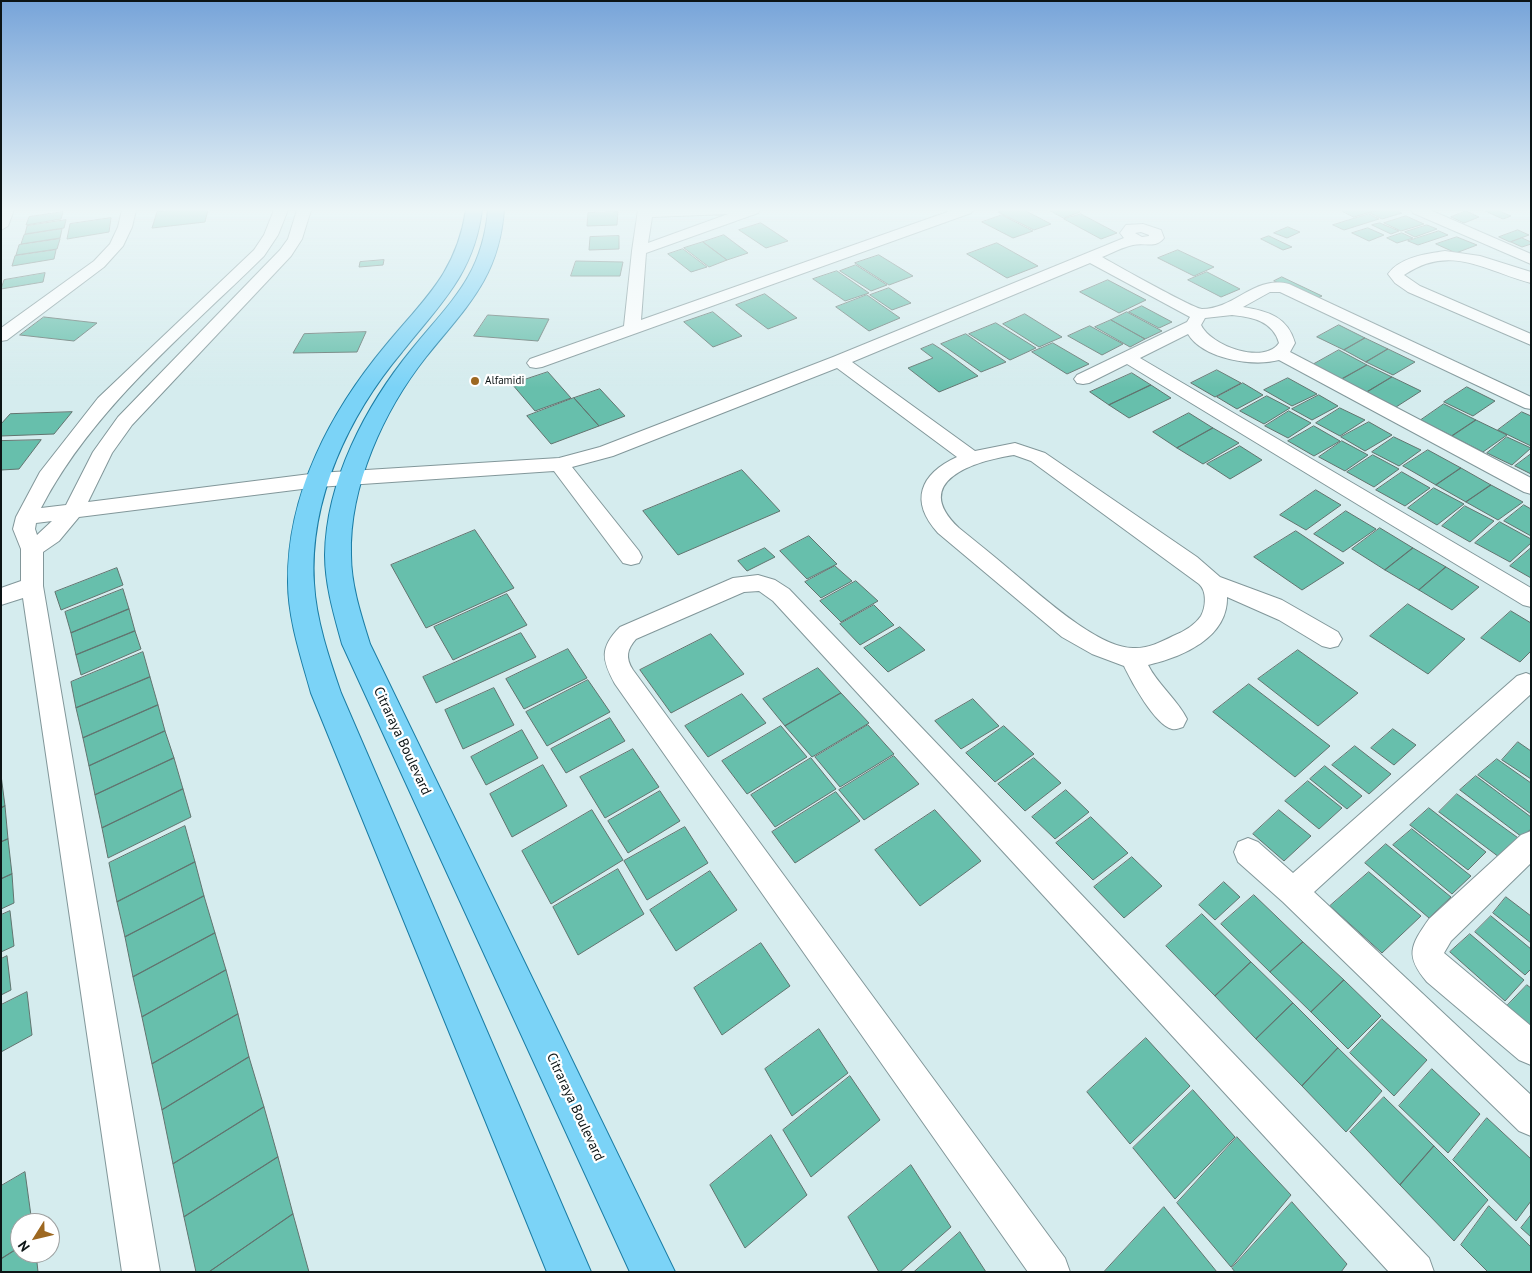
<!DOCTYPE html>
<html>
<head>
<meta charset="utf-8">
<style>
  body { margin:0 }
  #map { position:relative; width:1532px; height:1273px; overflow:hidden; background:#d5ecee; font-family:"PT Sans",sans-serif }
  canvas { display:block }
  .frame { position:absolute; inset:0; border:2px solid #0c1415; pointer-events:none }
  .north { position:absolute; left:10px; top:1213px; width:50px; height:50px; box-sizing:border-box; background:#fff; border:1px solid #9ea1a1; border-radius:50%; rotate:234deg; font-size:14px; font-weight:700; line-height:20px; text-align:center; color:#0c1415 }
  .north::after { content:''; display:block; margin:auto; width:18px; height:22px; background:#9d6821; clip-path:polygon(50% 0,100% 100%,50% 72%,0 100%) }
</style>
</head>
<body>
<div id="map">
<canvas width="1532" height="1273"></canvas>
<div class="frame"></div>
<div class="north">N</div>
</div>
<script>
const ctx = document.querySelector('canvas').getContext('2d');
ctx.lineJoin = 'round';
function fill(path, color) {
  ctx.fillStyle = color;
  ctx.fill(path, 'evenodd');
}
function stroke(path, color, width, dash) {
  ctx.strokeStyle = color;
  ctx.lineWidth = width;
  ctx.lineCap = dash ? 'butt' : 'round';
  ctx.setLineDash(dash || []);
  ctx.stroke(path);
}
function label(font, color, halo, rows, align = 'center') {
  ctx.font = font + ' "PT Sans",sans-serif';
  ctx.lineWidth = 4.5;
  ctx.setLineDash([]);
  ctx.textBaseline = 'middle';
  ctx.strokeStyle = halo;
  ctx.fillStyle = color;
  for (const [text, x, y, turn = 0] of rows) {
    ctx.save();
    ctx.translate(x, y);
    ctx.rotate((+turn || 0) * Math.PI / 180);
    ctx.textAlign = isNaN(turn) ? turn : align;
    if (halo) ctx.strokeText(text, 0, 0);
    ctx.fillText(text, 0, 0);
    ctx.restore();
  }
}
const building = new Path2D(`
  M174,210h34l-3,12 -53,6 5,-16z
  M1003,210h21l27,14 -17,6 -36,-18z
  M1049,210h27l4,2 -16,6z
  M1340,210h37l-23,7z
  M1380,210h16l6,3 -20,6 -12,-6z
  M1488,210h9l14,6 -8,3 -18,-8z
  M1466,211l13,6 -15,6 -13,-6z
  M63,212l-2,7 -35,6 3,-8z
  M618,212l-1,13 -30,1 1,-13z
  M1081,214l36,19 -16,6 -37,-20z
  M1369,214l10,5 -35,11 -11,-5z
  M1002,215l31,16 -20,7 -31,-16z
  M1406,216l18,8 -23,7 -17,-8z
  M111,218l-2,14 -42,7 3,-15z
  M66,220l-2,8 -39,6 2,-8z
  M761,223l27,18 -22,7 -27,-18z
  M1380,223l19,8 -8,3 -19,-9z
  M1427,225l10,4 -22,8 -10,-5z
  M1288,227l12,5 -13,6 -13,-5z
  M1368,228l16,7 -15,6 -17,-8z
  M62,229l-2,9 -39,6 3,-9z
  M1518,230l11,5 -19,7 -11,-5z
  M1439,231l9,4 -30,10 -10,-4z
  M1402,233l11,5 -16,5 -10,-5z
  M724,235l24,18 -21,7 -24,-18z
  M619,236v13l-30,1 1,-13z
  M1269,236l23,11 -9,3 -22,-11z
  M1457,237l20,8 -21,8 -20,-9z
  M1522,238l9,4v2l-9,3 -11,-5z
  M60,239l-3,10 -41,6 3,-10z
  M703,242l24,18 -18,7 -25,-19z
  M997,243l41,23 -31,12 -40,-24z
  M683,249l24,18 -16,5 -23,-18z
  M56,250l-2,9 -42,7 3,-10z
  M1178,250l36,17 -20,9 -36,-18z
  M879,255l34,21 -24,9 -34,-22z
  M384,260l-1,5 -24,2 1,-5z
  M576,261l47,1 -3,14h-49z
  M856,265l31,20 -16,6 -31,-20z
  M837,271l32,22 -24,8 -32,-22z
  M1207,272l33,17 -19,8 -33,-17z
  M45,273l-2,9 -42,7 3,-9z
  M1282,277l40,19 -8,4 -40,-19z
  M1108,280l38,20 -27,13 -39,-21z
  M889,288l22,15 -19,7 -22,-15z
  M765,294l32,24 -29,11 -32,-24z
  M867,295l33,23 -31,13 -33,-24z
  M1142,306l30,16 -13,6 -30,-16z
  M713,312l29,24 -29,11 -29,-25z
  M1127,312l35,19 -17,8 -34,-19z
  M1025,314l37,23 -23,10 -36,-23z
  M488,315l61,4 -11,22 -64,-5z
  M44,317l53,6 -23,18 -54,-6z
  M1111,320l34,19 -15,8 -35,-20z
  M996,323l40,25 -26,12 -41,-26z
  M1339,325l26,13 -21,12 -27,-13z
  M1090,326l33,18 -21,11 -34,-19z
  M366,332l-9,20 -64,1 11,-19z
  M966,334l40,28 -25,10 -40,-28z
  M1365,338l23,11 -22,13 -22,-12z
  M1053,343l36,21 -22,10 -35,-22z
  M933,344l14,9 31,23 -39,16 -31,-24 25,-10 -12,-9z
  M1388,349l27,13 -22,13 -27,-13z
  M1339,350l28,15 -25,14 -28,-15z
  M1367,365l25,12 -25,15 -25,-13z
  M1217,370l24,13 -26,14 -24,-14z
  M548,372l23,26 -36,13 -23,-27z
  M1132,373l19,12 -42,20 -19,-13z
  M1392,377l29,14 -25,16 -29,-15z
  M1288,378l29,16 -25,12 -28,-16z
  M1243,383l20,12 -26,14 -20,-12z
  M1151,385l20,13 -42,20 -20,-13z
  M1467,387l28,14 -22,15 -29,-14z
  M600,389l25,27 -26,10 -25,-28z
  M1319,395l19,11 -26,14 -20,-11z
  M1267,396l23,12 -26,16 -24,-13z
  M574,398l25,28 -48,18 -24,-28z
  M1444,404l32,16 -24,16 -31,-16z
  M1340,408l25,12 -25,16 -24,-13z
  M1289,411l22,12 -23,15 -23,-12z
  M72,412l-18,22 -53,2v-12l9,-10z
  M1522,412l9,4v30l-33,-16z
  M1189,413l24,15 -36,20 -24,-16z
  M1476,420l31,15 -24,17 -31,-16z
  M1369,422l23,13 -27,16 -24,-14z
  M1314,426l26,15 -26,15 -26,-15z
  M1213,428l26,15 -36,21 -26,-16z
  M1394,437l27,13 -22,16 -27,-14z
  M1507,437l24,11 -19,17 -25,-12z
  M41,440l-22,29 -18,1v-29z
  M1342,441l26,14 -23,16 -26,-14z
  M1240,446l22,14 -32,19 -23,-15z
  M1428,450l33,18 -25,17 -33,-19z
  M1531,454v20l-16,-8z
  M1373,455l26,14 -25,18 -27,-15z
  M1461,468l30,17 -25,17 -30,-17z
  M742,470l38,41 -102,44 -35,-44z
  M1402,472l28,16 -25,18 -29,-16z
  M1491,485l32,17 -25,18 -32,-18z
  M1434,488l30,16 -27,21 -29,-17z
  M1316,490l25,15 -35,25 -26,-15z
  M1524,505l7,4v27l-27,-15z
  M1465,506l29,15 -24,21 -28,-16z
  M1346,511l30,18 -33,23 -29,-18z
  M1500,522l31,17v4l-21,19 -35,-19z
  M1380,528l33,20 -28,22 -33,-21z
  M475,530l39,58 -88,40 -35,-63z
  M1296,531l48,32 -42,27 -48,-33z
  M809,536l28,28 -30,15 -27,-28z
  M765,548l10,9 -28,14 -9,-10z
  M1413,548l33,19 -27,23 -34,-20z
  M1531,548v30l-21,-12z
  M835,566l17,15 -31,17 -16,-16z
  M1446,567l33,20 -27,23 -33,-20z
  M117,568l6,17 -62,25 -6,-18z
  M856,581l22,20 -37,21 -21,-21z
  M123,589l6,20 -58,24 -6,-21z
  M507,594l20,31 -74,35 -19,-33z
  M1408,604l57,35 -37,35 -58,-38z
  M874,605l20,20 -34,20 -20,-21z
  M129,609l6,22 -59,24 -5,-22z
  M1511,611l20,12v28l-11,11 -39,-24z
  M900,627l25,23 -37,22 -24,-24z
  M135,631l6,18 -60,26 -5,-20z
  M521,633l15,24 -100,46 -13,-26z
  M711,634l33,40 -73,39 -31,-43z
  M568,649l19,29 -63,31 -18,-30z
  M1298,650l60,43 -40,33 -60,-47z
  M143,652l7,25 -74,31 -5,-26z
  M818,668l23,25 -56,33 -22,-27z
  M150,677l8,28 -75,33 -7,-30z
  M588,680l22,32 -63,34 -21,-34z
  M1249,684l81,62 -35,31 -82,-65z
  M494,688l20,37 -51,24 -18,-39z
  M841,693l28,30 -57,34 -27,-31z
  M742,694l24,29 -58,34 -23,-31z
  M973,699l26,27 -38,23 -26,-28z
  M158,705l7,26 -76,35 -6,-28z
  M610,718l15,23 -59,32 -15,-24z
  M868,725l26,29 -54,33 -25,-30z
  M781,726l26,31 -60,37 -25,-33z
  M1004,726l30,28 -39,28 -29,-29z
  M1393,729l23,16 -22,20 -23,-17z
  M522,730l16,28 -52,27 -15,-28z
  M165,731l9,27 -79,37 -6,-29z
  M1518,742l13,9v28l-29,-19z
  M1355,746l36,28 -22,20 -37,-29z
  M633,749l26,38 -54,31 -25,-41z
  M894,756l25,28 -55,36 -25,-30z
  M174,758l9,31 -81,39 -7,-33z
  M811,758l25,31 -61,38 -24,-32z
  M1034,758l27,25 -36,28 -27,-27z
  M1497,759l34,24v31l-53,-39z
  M543,765l24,41 -55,31 -22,-43z
  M1325,766l37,30 -15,13 -37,-30z
  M1,775l4,31 -4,2z
  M1476,776l55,41v12l-9,8 -62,-47z
  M1308,781l34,27 -23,21 -34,-28z
  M183,789l8,28 -83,41 -6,-30z
  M1066,790l23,22 -34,27 -23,-22z
  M660,791l20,30 -52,32 -20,-32z
  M836,792l24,29 -65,42 -23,-31z
  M1457,794l64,46 -18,20 -64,-48z
  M5,806l3,33 -7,3v-34z
  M1429,808l57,44 -18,18 -58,-45z
  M592,810l31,50 -72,44 -29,-53z
  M935,810l46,51 -61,45 -45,-56z
  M1279,810l32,26 -27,25 -31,-27z
  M1091,817l37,36 -35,27 -37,-37z
  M185,826l10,36 -78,40 -8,-39z
  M685,827l23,36 -61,37 -23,-39z
  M1412,829l59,47 -19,18 -59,-49z
  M8,839l4,35 -11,5v-37z
  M1386,844l65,53 -22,21 -64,-55z
  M1132,857l30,29 -38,32 -30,-31z
  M195,862l9,34 -79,41 -8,-35z
  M618,869l26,45 -66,41 -25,-48z
  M710,871l27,39 -61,41 -26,-41z
  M1369,872l52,44 -39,37 -52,-47z
  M12,874l2,29 -13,6v-30z
  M1224,882l16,15 -25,23 -16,-15z
  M1254,895l49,47 -33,30 -49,-48z
  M204,896l11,37 -82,44 -8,-40z
  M1506,897l25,19v27l-38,-30z
  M10,911l4,35 -13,6v-37z
  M1202,914l49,48 -36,34 -49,-50z
  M1491,916l40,33v20l-6,6 -50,-43z
  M215,933l11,37 -84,47 -9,-40z
  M1470,934l54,46 -19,21 -55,-49z
  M1303,942l41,38 -33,32 -41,-40z
  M761,943l29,43 -68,49 -28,-47z
  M7,956l4,34 -10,5v-36z
  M1251,962l42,41 -37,36 -41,-43z
  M226,970l12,44 -86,50 -10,-47z
  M1344,980l37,36 -33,33 -37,-37z
  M1527,985l4,3v42l-26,-22z
  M27,992l5,43 -31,17v-47z
  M1293,1003l45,45 -36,38 -46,-47z
  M238,1014l11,43 -87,53 -10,-46z
  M1382,1019l45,41 -33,36 -44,-43z
  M819,1029l29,44 -56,43 -27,-47z
  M1146,1038l44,48 -60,58 -43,-52z
  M1338,1048l44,43 -36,41 -44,-46z
  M249,1057l15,50 -91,57 -11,-54z
  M1432,1069l48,45 -32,39 -49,-47z
  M850,1076l30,44 -69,57 -28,-47z
  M1193,1090l42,47 -60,62 -42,-51z
  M1384,1097l50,49 -34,39 -50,-53z
  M264,1107l14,50 -94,60 -11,-53z
  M1487,1118l44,41v42l-15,20 -63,-61z
  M771,1135l36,60 -62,53 -35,-63z
  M1237,1137l54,58 -60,72 -54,-64z
  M1434,1146l54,54 -34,41 -54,-56z
  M278,1157l15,57 -84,58h-13l-12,-55z
  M911,1165l40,62 -51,45h-21l-31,-55z
  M25,1172l7,51h-12v24l-19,12v-73z
  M1292,1202l55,62 -6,8h-106l-3,-4z
  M1489,1206l42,41v25h-43l-27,-27z
  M1164,1207l53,65h-113z
  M293,1214l16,58h-100z
  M1531,1215v22l-10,-9z
  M960,1232l26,40h-72z
  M20,1247v6h16l2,19h-37v-13z`);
fill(building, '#67bfac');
stroke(building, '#61746f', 1);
const minor = new Path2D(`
  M1,210h13l-6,16 -7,4z
  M122,210h14l-4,17 -9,19 -19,21 -97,73 -6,1v-13l93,-67 16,-17 8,-17z
  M274,210h14l-10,25 -14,21c-78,77 -172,153 -223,252l25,-3 27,-53 25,-35 162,-167 8,-11 9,-29h14l-9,29 -11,17 -159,169 -20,28 -24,49 230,-29 241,-15 41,-11 233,-90 291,-119 -4,-5 6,-8 17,-1 18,6 3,8c-8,11 -20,4 -31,7 -10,2 -21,8 -31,12 14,8 92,52 100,52 33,0 52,-34 87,-25l242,113v12l-6,-1 -245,-116h-10l-27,15c25,4 45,10 52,36l-5,9 241,126v16l-7,-2 -245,-132c-26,7 -76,-1 -91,-26l-48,24 391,230v19l-8,-2 -396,-241 -38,19 -6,1 -6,-1 -3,-4 3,-4 110,-53 3,-5 -100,-54 -238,99 123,89 40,-8 30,10 152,104 23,20 62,23 56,32 4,7 -4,7 -8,2 -8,-2 -43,-26 -52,-23c1,41 -45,60 -79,68 10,20 29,34 39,54l-4,8c-4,1 -7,3 -11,2 -17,-4 -41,-48 -48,-63l-32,-12 -30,-17 -124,-104c-29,-32 -18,-59 19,-76l-120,-89 -224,88 -41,11 67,84 3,6 -3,6 -8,2 -8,-2 -69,-92 -236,16 -239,30 -20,24 -16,11v34l117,686h-38l-99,-674 -22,7v-17l20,-7v-32l-8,-20 3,-12 24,-45 58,-74 156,-148 10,-15zM1141,232l8,3v1l-7,1 -7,-4zM1232,315c20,2 41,6 47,28 -15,22 -68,3 -78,-18l4,-7zM1014,455l17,6 168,123c8,7 7,23 2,32 -6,9 -18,16 -28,20 -12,6 -26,13 -40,12 -36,0 -96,-56 -124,-79 -16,-14 -33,-27 -50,-41 -50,-47 16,-67 55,-73zM52,521l-15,14 -2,-6 1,-6z
  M638,210h122l-2,3 -112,40 -5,67 312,-110h20l-2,3 -429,154 -6,1 -6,-1 -3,-4 3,-4 94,-33 8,-75zM728,214l-80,29 4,-26z
  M1411,210h19l101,44v10l-118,-51z
  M1445,251l35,5 51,16v11c-46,-12 -80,-40 -127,-8l16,11 111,48v11l-123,-53 -13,-9 -7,-9c12,-17 38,-20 57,-23z
  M758,575l17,5 14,9 640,669 5,14h-45l-616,-671 -14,-10 -15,1 -108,47c-9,10 -11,19 -3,31l432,588 5,14h-42l-413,-588c-13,-24 -16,-36 5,-57l113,-49z
  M1526,673l5,2v19l-217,198 217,203v41l-12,-5 -236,-229 -45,-40 -4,-10 4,-10 10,-4 10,4 35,31 224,-197z
  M1531,831v32l-80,78 -7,12 87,73v39l-12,-5 -92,-78c-22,-26 -17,-36 2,-63l92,-84z`);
const major = new Path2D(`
  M466,210h16c-8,64 -42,94 -80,142 -53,63 -93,147 -88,231 2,37 15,75 27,110l250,579h-44l-236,-579c-10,-36 -23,-74 -23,-111 -1,-89 43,-171 98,-237 39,-47 70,-72 80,-135z
  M488,210h16c-5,68 -38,97 -78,147 -42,53 -77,129 -75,198 0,30 10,60 19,89l305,628h-45l-288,-628c-8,-29 -17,-59 -17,-89 1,-74 41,-150 87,-206 39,-48 70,-73 76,-139z`);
stroke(minor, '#82979a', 2);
stroke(major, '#1b7da5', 2);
fill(minor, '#fff');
fill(major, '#7bd3f7');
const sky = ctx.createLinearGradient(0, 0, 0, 388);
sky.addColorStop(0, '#77a4d9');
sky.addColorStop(0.54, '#ecf6f7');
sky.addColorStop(1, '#ecf6f700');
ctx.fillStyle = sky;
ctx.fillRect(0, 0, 1532, 388);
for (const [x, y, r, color] of [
  [475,381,5,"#9d6821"]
]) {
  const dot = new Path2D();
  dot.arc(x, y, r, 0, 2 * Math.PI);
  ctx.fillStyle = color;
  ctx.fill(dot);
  stroke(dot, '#fff', 2);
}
label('11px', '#0c1415', '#fff', [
  ["Alfamidi",485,381]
], 'left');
label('14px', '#0c1415', '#fff', [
  ["Citraraya Boulevard",402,741,65],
  ["Citraraya Boulevard",575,1107,65]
]);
</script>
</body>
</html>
